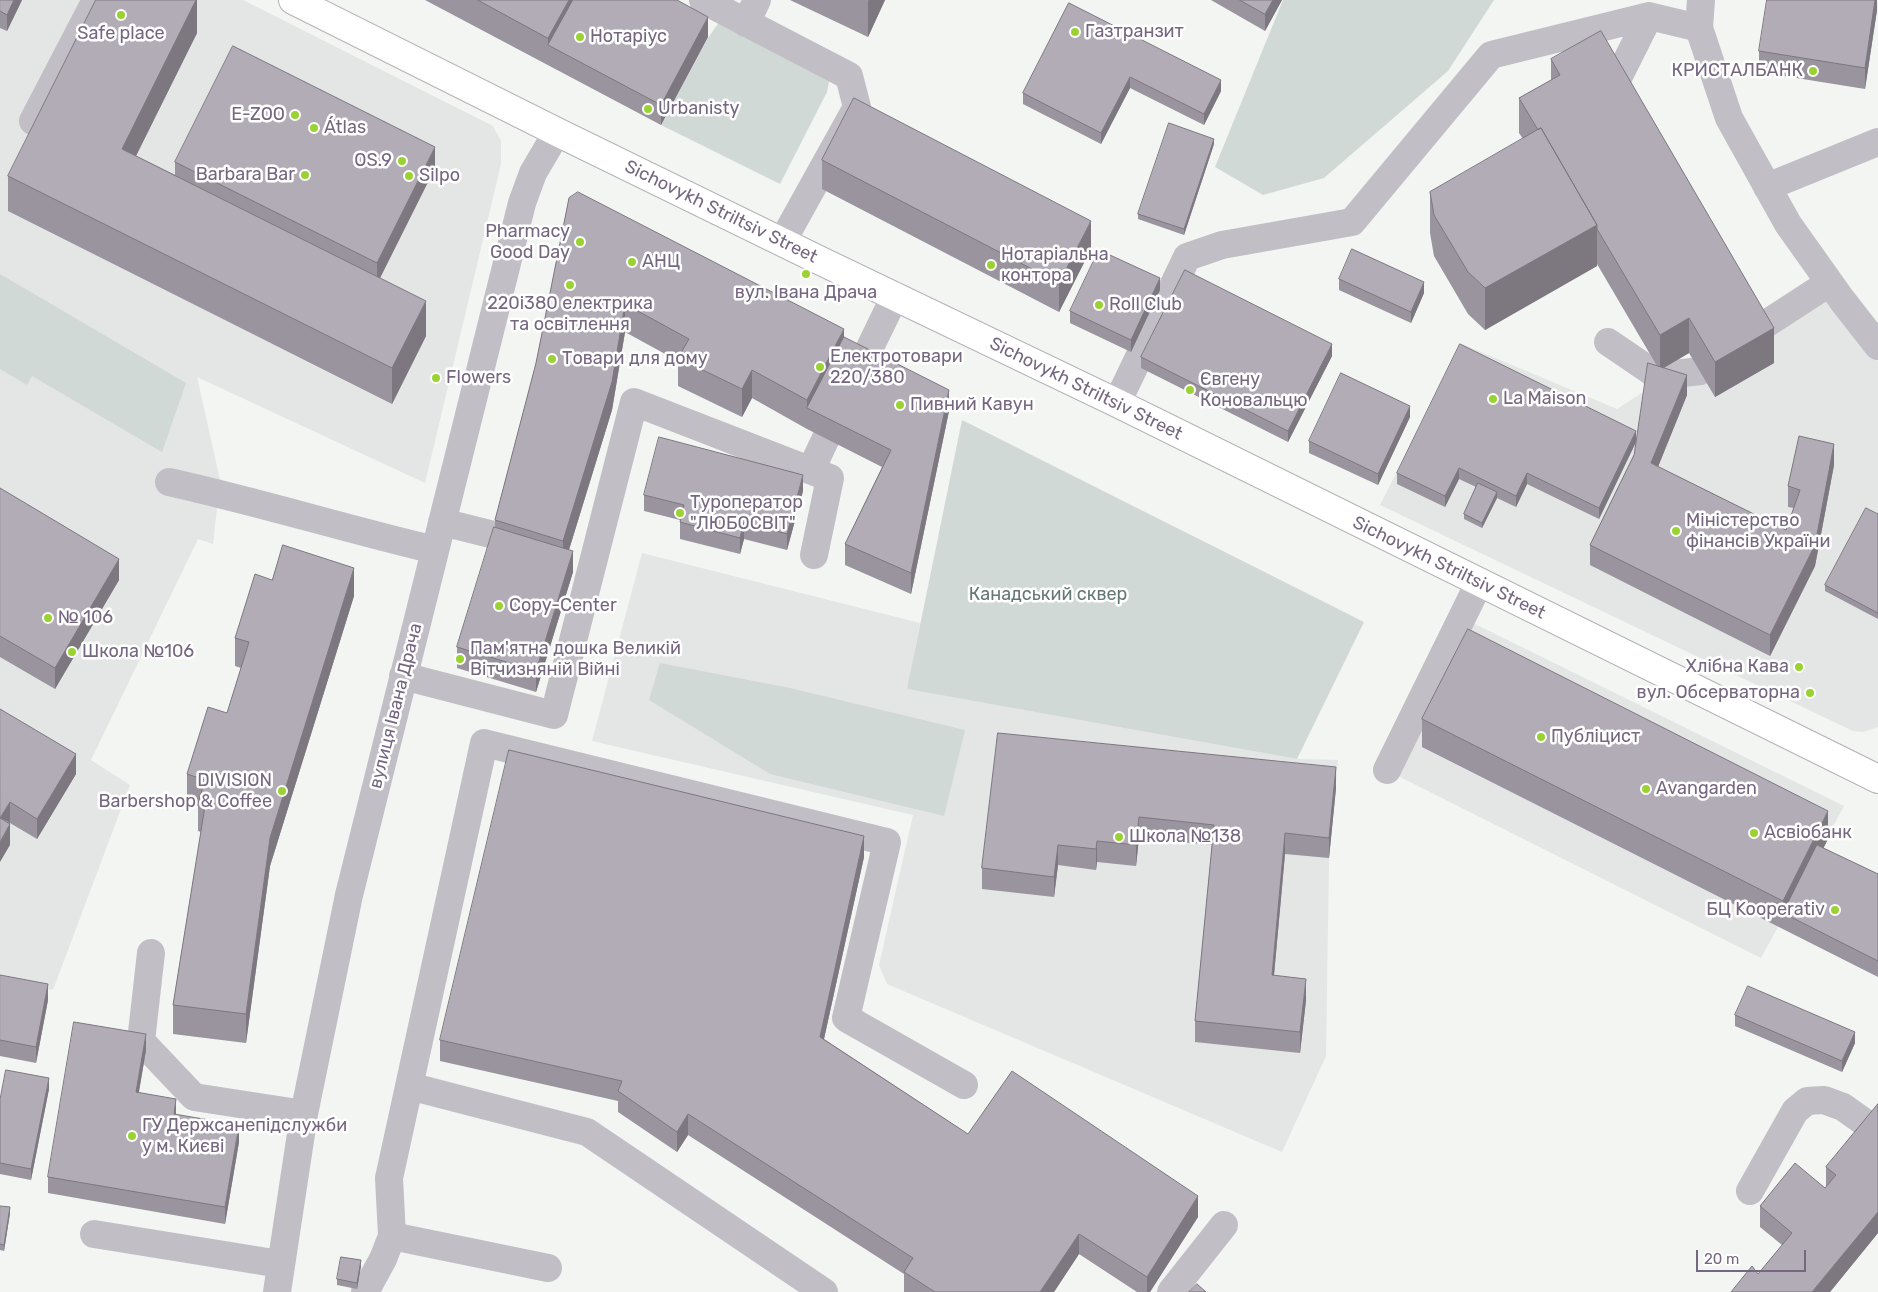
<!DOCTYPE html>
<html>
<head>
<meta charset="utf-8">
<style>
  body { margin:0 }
  #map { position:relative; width:1878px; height:1292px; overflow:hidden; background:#f2f5f2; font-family:Rubik,sans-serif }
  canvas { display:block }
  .scale { position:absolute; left:1696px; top:1250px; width:110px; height:22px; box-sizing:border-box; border:2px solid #756780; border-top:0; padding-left:6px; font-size:15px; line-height:18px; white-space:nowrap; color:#756780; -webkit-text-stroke:4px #fff; paint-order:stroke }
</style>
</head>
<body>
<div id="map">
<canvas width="1878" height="1292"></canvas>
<div class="scale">20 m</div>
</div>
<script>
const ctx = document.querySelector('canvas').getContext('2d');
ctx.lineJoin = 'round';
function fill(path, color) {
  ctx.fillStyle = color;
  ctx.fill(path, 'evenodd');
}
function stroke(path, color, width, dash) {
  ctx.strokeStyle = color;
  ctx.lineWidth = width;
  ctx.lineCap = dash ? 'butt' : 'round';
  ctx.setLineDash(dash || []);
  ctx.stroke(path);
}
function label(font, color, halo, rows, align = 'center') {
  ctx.font = font + ' Rubik,sans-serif';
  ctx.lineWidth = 5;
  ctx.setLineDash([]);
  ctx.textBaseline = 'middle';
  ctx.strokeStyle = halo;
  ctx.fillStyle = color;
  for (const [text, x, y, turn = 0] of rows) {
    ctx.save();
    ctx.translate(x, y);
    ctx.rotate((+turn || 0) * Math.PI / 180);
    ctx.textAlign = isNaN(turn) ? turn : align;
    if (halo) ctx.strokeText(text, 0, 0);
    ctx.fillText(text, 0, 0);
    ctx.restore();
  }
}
fill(new Path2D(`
  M0,0h243l250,126 8,15v23l-76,319 -228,-106 23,103 -7,64 -15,-5 -107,221 39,25 -77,205 -53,-8z
  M1817,279l61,82v366l-15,5 -10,-1 -473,-226 82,-161 155,65z
  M642,553l278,70 -12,66 389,70 41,1 -9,98 -3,198 -44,96 -395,-168 -8,-19 34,-150 -321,-74z
  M1467,620l377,186 -83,152 -369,-185z`), '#e4e5e5');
fill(new Path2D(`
  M1283,0h211l-46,71 -124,107 -61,17 -48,-28z
  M720,21l111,51 -4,20 -47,92 -119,-59 47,-87z
  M0,274l186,109 -24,69 -130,-76 -5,9 -27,-16z
  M962,420l402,202 -67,137 -390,-70z
  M660,663l130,25 175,42 -21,86 -174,-42 -121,-74z`), '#d1d9d7');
const major = new Path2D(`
  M293,0l264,132 266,130 294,141 761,376`);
stroke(major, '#b6b2b9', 30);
stroke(new Path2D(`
  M703,0l146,76 8,31 -75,135
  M1701,0l-2,28 30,90 59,106 54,76 36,46
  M746,23l11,-23
  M1613,88l36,-72
  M33,121l63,-121
  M1767,187l111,-45
  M1755,331l74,-48
  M1608,342l50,34 42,-5
  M861,366l34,-70
  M1117,403l70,-146 35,-12 130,-23 139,-167 158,-39 50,12
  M811,470l15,-32
  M169,482c90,20 177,47 266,68
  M442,522l56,14
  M403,676l151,39 80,-313 196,76 -16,77
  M1387,770l92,-187
  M151,953l-10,88 53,56 110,17
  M409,1086l178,46 237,160
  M1750,1191l45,-80 12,-10 17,-1 19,7 31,22
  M94,1234l186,30
  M392,1236l-3,-58 95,-435 403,99 -41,176 118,67
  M277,1292l27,-178 45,-219 173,-692 11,-30 24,-41
  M365,1292l18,-33 9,-23 156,32
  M1171,1292l53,-67`), '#c2bec5', 28);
stroke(major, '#fff', 28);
fill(new Path2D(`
  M0,0h22l-15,31 -7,-3z
  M197,0v33l-61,123 39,19v-13l260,6 -55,110 46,58 -34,68 -384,-193v-35z
  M425,0h252l31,37 -47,88z
  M790,0h95l-17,37z
  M1211,0h71l-17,31z
  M1877,0v10l-12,79 -106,-17v-21z
  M1069,3l152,88 -17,34 -74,-37 -29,56 -78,-40v-11z
  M1551,59l223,304 -59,34 -26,-44 -25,15 23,27 -29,72 128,63 8,-22 -6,-1v-21l46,-21 -19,101 -45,90 -180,-91v-20l44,-90 2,-13 -37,77 -72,-35 -11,23 -19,-9 -15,30 -18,-9v-5l12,-27 -17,-8 -14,28 -48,-23v-11l239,-31 21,-76 -60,-102v2l-112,64 -17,-16 -34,-58 -4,-23v-41l93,-53 -4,-6v-35l32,-18z
  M1214,144l-30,91 -46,-16v-5z
  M822,160l269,89 -32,63 -237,-123z
  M569,198l275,139 105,74 -38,183 -66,-29v-21l37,-77 -75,-38 -55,-31 -10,19 -64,-31v-25l-53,-29 -13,78 -43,140 4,22 -37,120 -79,-24v-21l38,-120v-7l41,-157z
  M1339,279l85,14 -13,30 -72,-33z
  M1160,290l-29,62 -61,-29v-12z
  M1332,356l-44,86 -147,-74v-11z
  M1410,417l-32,68 -69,-32v-12z
  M0,488l119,92 -64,109 -55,-32z
  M803,491l-16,59 -43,-11 -4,15 -60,-15v-19l-36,-9v-16z
  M1878,514v105l-53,-28v-6z
  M272,580l82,16 -84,270 -24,177 -73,-9v-29l28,-173 -3,-1v-25l-11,-4v-28l40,-61 14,-45 -6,-2v-28z
  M0,709l76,65 -39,65 -27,-16v22z
  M1422,719l406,120 -5,9 55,26v103l-456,-230z
  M998,733l338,55 -7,70 -44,-4 -11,122 32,24 -6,53 -105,-11v-21l17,-176 -73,-7 -3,28 -39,-4 -1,8 -38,-5 -4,32 -72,-8v-21z
  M864,857l-40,182 144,95 230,83 -48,75h-13l-58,-38 -25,38h-150v-18l-216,-139 -11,17 -59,-40v-11l-178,-40v-21z
  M0,975l48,25 -12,63 -36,-7z
  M1735,1015l120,28 -13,29 -107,-46z
  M146,1050l-7,42 37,23 63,27 -14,82 -177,-31v-16z
  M49,1089l-18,91 -31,-6v-74z
  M1878,1104v129l-48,59 -72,-18 24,-29 -22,-18v-21l65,-18 1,-1v-20z
  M0,1206l10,7 -6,38 -4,-1z
  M361,1266l-4,23 -20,-4v-6z`), '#99949d');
fill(new Path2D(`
  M14,0h8l-15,31v-16z
  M196,0h1v33l-75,151v-35z
  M569,0h15l-36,45v-7z
  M869,0h16l-17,37v-36z
  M1273,0h9l-17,31v-17z
  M1875,0h2v10l-12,79v-21z
  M708,17v20l-47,88v-20z
  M1130,77v11l-29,56v-11z
  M1221,80v11l-17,34v-11z
  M1214,139v5l-30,91v-6z
  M435,147v21l-58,116v-21z
  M1091,221v28l-32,63v-29z
  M1597,225v41l-112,64v-42z
  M1160,278v12l-29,62v-12z
  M1424,282v11l-13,30v-11z
  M426,301v35l-34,68v-36z
  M625,304v28l-13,78 -49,159v-28z
  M1689,318v35l-29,17v-35z
  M1774,328v35l-59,34v-35z
  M844,329v29l-37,50v21v-29z
  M1332,344v12l-44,86v-11z
  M752,370v28l-10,19v-28z
  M1687,375v20l-36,89v-21z
  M949,390v21l-38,183v-21z
  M1410,406v11l-32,68v-11z
  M1636,431v11l-37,77v-11z
  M1834,444v21l-19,101 -45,90v-21z
  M1459,468v11l-14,28v-11z
  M1527,473v11l-11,23v-11z
  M803,475v16l-16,59v-16z
  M1497,492v6l-15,30v-5z
  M744,522v17l-4,15v-16z
  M573,551v21l-37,120v-21z
  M119,559v21l-64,109v-21z
  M354,568v28l-84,270 -24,177v-29l24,-176z
  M76,754v20l-39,65v-20z
  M1336,767v21l-7,70v-20z
  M10,802v21l-10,-5z
  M1828,811v28l-38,77 -7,-3v-12z
  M1139,817v21l-3,28v-21z
  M10,824v21l-10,17v-20z
  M1285,833v21l-13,142v-21z
  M864,836v21l-44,200v-20z
  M1097,841v21l-1,8v-21z
  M1058,845v20l-4,32v-20z
  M1306,979v21l-6,53v-21z
  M48,984v16l-12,63v-16z
  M1855,1032v11l-13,29v-11z
  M146,1034v16l-10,58v-16z
  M49,1078v11l-18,91v-11z
  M176,1099v16l-2,-1z
  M688,1114v21l-11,17v-20z
  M239,1125v17l-14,82v-17z
  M1198,1196v21l-48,75h-3v-15z
  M10,1207v6l-6,38v-6z
  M1878,1212v21l-48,59h-18z
  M1079,1234v20l-25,38h-14z
  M361,1260v6l-4,23v-6z`), '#7d7880');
const building = new Path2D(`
  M0,0h14l-7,15 -7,-4z
  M96,0h100l-74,149 304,152 -34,67 -384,-192z
  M478,0h91l-21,38z
  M573,0h104l31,17 -47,88 -113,-60z
  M1240,0h33l-8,14z
  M1767,0h108l-10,68 -106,-17z
  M1069,3l152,77 -17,34 -74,-37 -29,56 -78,-40z
  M1601,31l173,297 -59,34 -26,-44 -29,17 -63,-106v-4l-56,-97 -3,2 -19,-32 41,-23 -9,-16z
  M233,46l202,101 -58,116 -202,-101z
  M854,98l237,123 -32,62 -237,-123z
  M1169,123l45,16 -30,90 -46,-15z
  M1541,128l56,97 -112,63 -17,-16 -34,-57 -4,-23z
  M578,192l266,137 -37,71 -55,-30 -10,19 -64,-31 11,-19 -64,-35 -13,78 -49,159 -68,-21 41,-157 33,-165z
  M1352,249l72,33 -13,30 -72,-33z
  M1099,250l61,28 -29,62 -61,-29z
  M1185,270l147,74 -44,87 -147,-74z
  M844,337l105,53 -38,183 -66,-29 46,-94 -84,-42z
  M1460,344l176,87 -37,77 -72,-35 -11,23 -57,-28 -14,28 -48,-23z
  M1648,363l39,12 -36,88 135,67 14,-40 -12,-4 11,-50 35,8 -19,101 -45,90 -180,-90 44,-90z
  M1341,373l69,33 -32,68 -69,-33z
  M659,437l144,38 -16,59 -43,-12 -4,16 -60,-16 4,-17 -40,-10z
  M1478,483l19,9 -15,31 -18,-9z
  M0,488l119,71 -64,109 -55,-32z
  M1866,508l12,6v99l-53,-28z
  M494,527l79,24 -37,120 -79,-24z
  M283,545l71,23 -84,270 -24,176 -73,-9 32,-199 -7,-3 7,-23 -18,-6 21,-67 19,6 22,-71 -14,-4 20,-64 17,6z
  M1468,629l360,182 -45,90 -361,-182z
  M0,709l76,45 -39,65 -27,-17 -10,16 10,6 -10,18z
  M998,733l338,34 -7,71 -44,-5 -13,142 34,4 -6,53 -105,-11 19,-196 -75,-8 -3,28 -39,-4 -1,8 -38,-4 -4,32 -72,-9z
  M509,750l355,86 -44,201 148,97 44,-63 186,125 -51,81 -68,-43 -39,58h-105l-31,-20 9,-14 -225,-144 -11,18 -59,-41 4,-10 -182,-41z
  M1817,845l61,29v87l-95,-48z
  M0,975l48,9 -12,63 -36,-7z
  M1748,986l107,46 -13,29 -107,-46z
  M74,1022l72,12 -10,58 40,7 -2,15 65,11 -14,82 -177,-30z
  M6,1070l43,8 -18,91 -31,-6v-63z
  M1878,1104v108l-66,80h-81l21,-26 6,8 34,-41 -32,-27 35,-43 30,25 11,-13 -10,-8z
  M0,1206l10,1 -6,38 -4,-1z
  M341,1257l20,3 -4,23 -20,-4z
  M1197,1284l9,8h-17z`);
fill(building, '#b2acb7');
stroke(building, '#7d7880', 1);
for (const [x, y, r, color] of [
  [121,15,5,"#9ad234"],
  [1075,32,5,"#9ad234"],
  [580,37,5,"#9ad234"],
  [1813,71,5,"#9ad234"],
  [648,109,5,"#9ad234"],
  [295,115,5,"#9ad234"],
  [314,128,5,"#9ad234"],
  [402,161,5,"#9ad234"],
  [305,175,5,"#9ad234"],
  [409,176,5,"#9ad234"],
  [580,242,5,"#9ad234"],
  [632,262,5,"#9ad234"],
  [991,265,5,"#9ad234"],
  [806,274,5,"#9ad234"],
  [570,285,5,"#9ad234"],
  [1099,305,5,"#9ad234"],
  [552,359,5,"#9ad234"],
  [820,367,5,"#9ad234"],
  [436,378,5,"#9ad234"],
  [1190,390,5,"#9ad234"],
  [1493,399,5,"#9ad234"],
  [900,405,5,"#9ad234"],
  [680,513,5,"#9ad234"],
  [1676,531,5,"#9ad234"],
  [499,606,5,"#9ad234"],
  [48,618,5,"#9ad234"],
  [72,652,5,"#9ad234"],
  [460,659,5,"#9ad234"],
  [1799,667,5,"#9ad234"],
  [1810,693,5,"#9ad234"],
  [1541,737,5,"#9ad234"],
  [1646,789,5,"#9ad234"],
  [282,791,5,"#9ad234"],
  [1754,833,5,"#9ad234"],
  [1119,837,5,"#9ad234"],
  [1835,910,5,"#9ad234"],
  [132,1136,5,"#9ad234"]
]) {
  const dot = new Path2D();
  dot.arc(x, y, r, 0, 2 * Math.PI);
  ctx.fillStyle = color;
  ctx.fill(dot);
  stroke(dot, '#fff', 2);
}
label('18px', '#756780', '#fff', [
  ["Газтранзит",1085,32],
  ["Safe place",121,34,"center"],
  ["Нотаріус",590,37],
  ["КРИСТАЛБАНК",1803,71,"right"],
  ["Urbanisty",658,109],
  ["E-ZOO",285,115,"right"],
  ["Átlas",324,128],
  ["OS.9",392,161,"right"],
  ["Barbara Bar",295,175,"right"],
  ["Silpo",419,176],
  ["Pharmacy",570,232,"right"],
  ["Good Day",570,253,"right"],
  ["Нотаріальна",1001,255],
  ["контора",1001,276],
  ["АНЦ",642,262],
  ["вул. Івана Драча",806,293,"center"],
  ["220і380 електрика",570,304,"center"],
  ["та освітлення",570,325,"center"],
  ["Roll Club",1109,305],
  ["Електротовари",830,357],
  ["220/380",830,378],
  ["Товари для дому",562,359],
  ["Flowers",446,378],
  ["Євгену",1200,380],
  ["Коновальцю",1200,401],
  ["La Maison",1503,399],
  ["Пивний Кавун",910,405],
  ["Туроператор",690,503],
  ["\"ЛЮБОСВІТ\"",690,524],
  ["Міністерство",1686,521],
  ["фінансів України",1686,542],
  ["Copy-Center",509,606],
  ["№ 106",58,618],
  ["Пам'ятна дошка Великій",470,649],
  ["Вітчизняній Війні",470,670],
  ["Школа №106",82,652],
  ["Хлібна Кава",1789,667,"right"],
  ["вул. Обсерваторна",1800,693,"right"],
  ["Публіцист",1551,737],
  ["DIVISION",272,781,"right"],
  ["Barbershop & Coffee",272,802,"right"],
  ["Avangarden",1656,789],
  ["Асвіобанк",1764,833],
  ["Школа №138",1129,837],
  ["БЦ Kooperativ",1825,910,"right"],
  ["ГУ Держсанепідслужби",142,1126],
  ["у м. Києві",142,1147]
], 'left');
label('18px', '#756780', '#fff', [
  ["Sichovykh Striltsiv Street",721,212,26],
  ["Sichovykh Striltsiv Street",1086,389,26],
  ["Sichovykh Striltsiv Street",1449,568,26],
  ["вулиця Івана Драча",396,706,-76]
]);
label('18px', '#657876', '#fff', [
  ["Канадський сквер",1048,595]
]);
</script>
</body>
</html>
